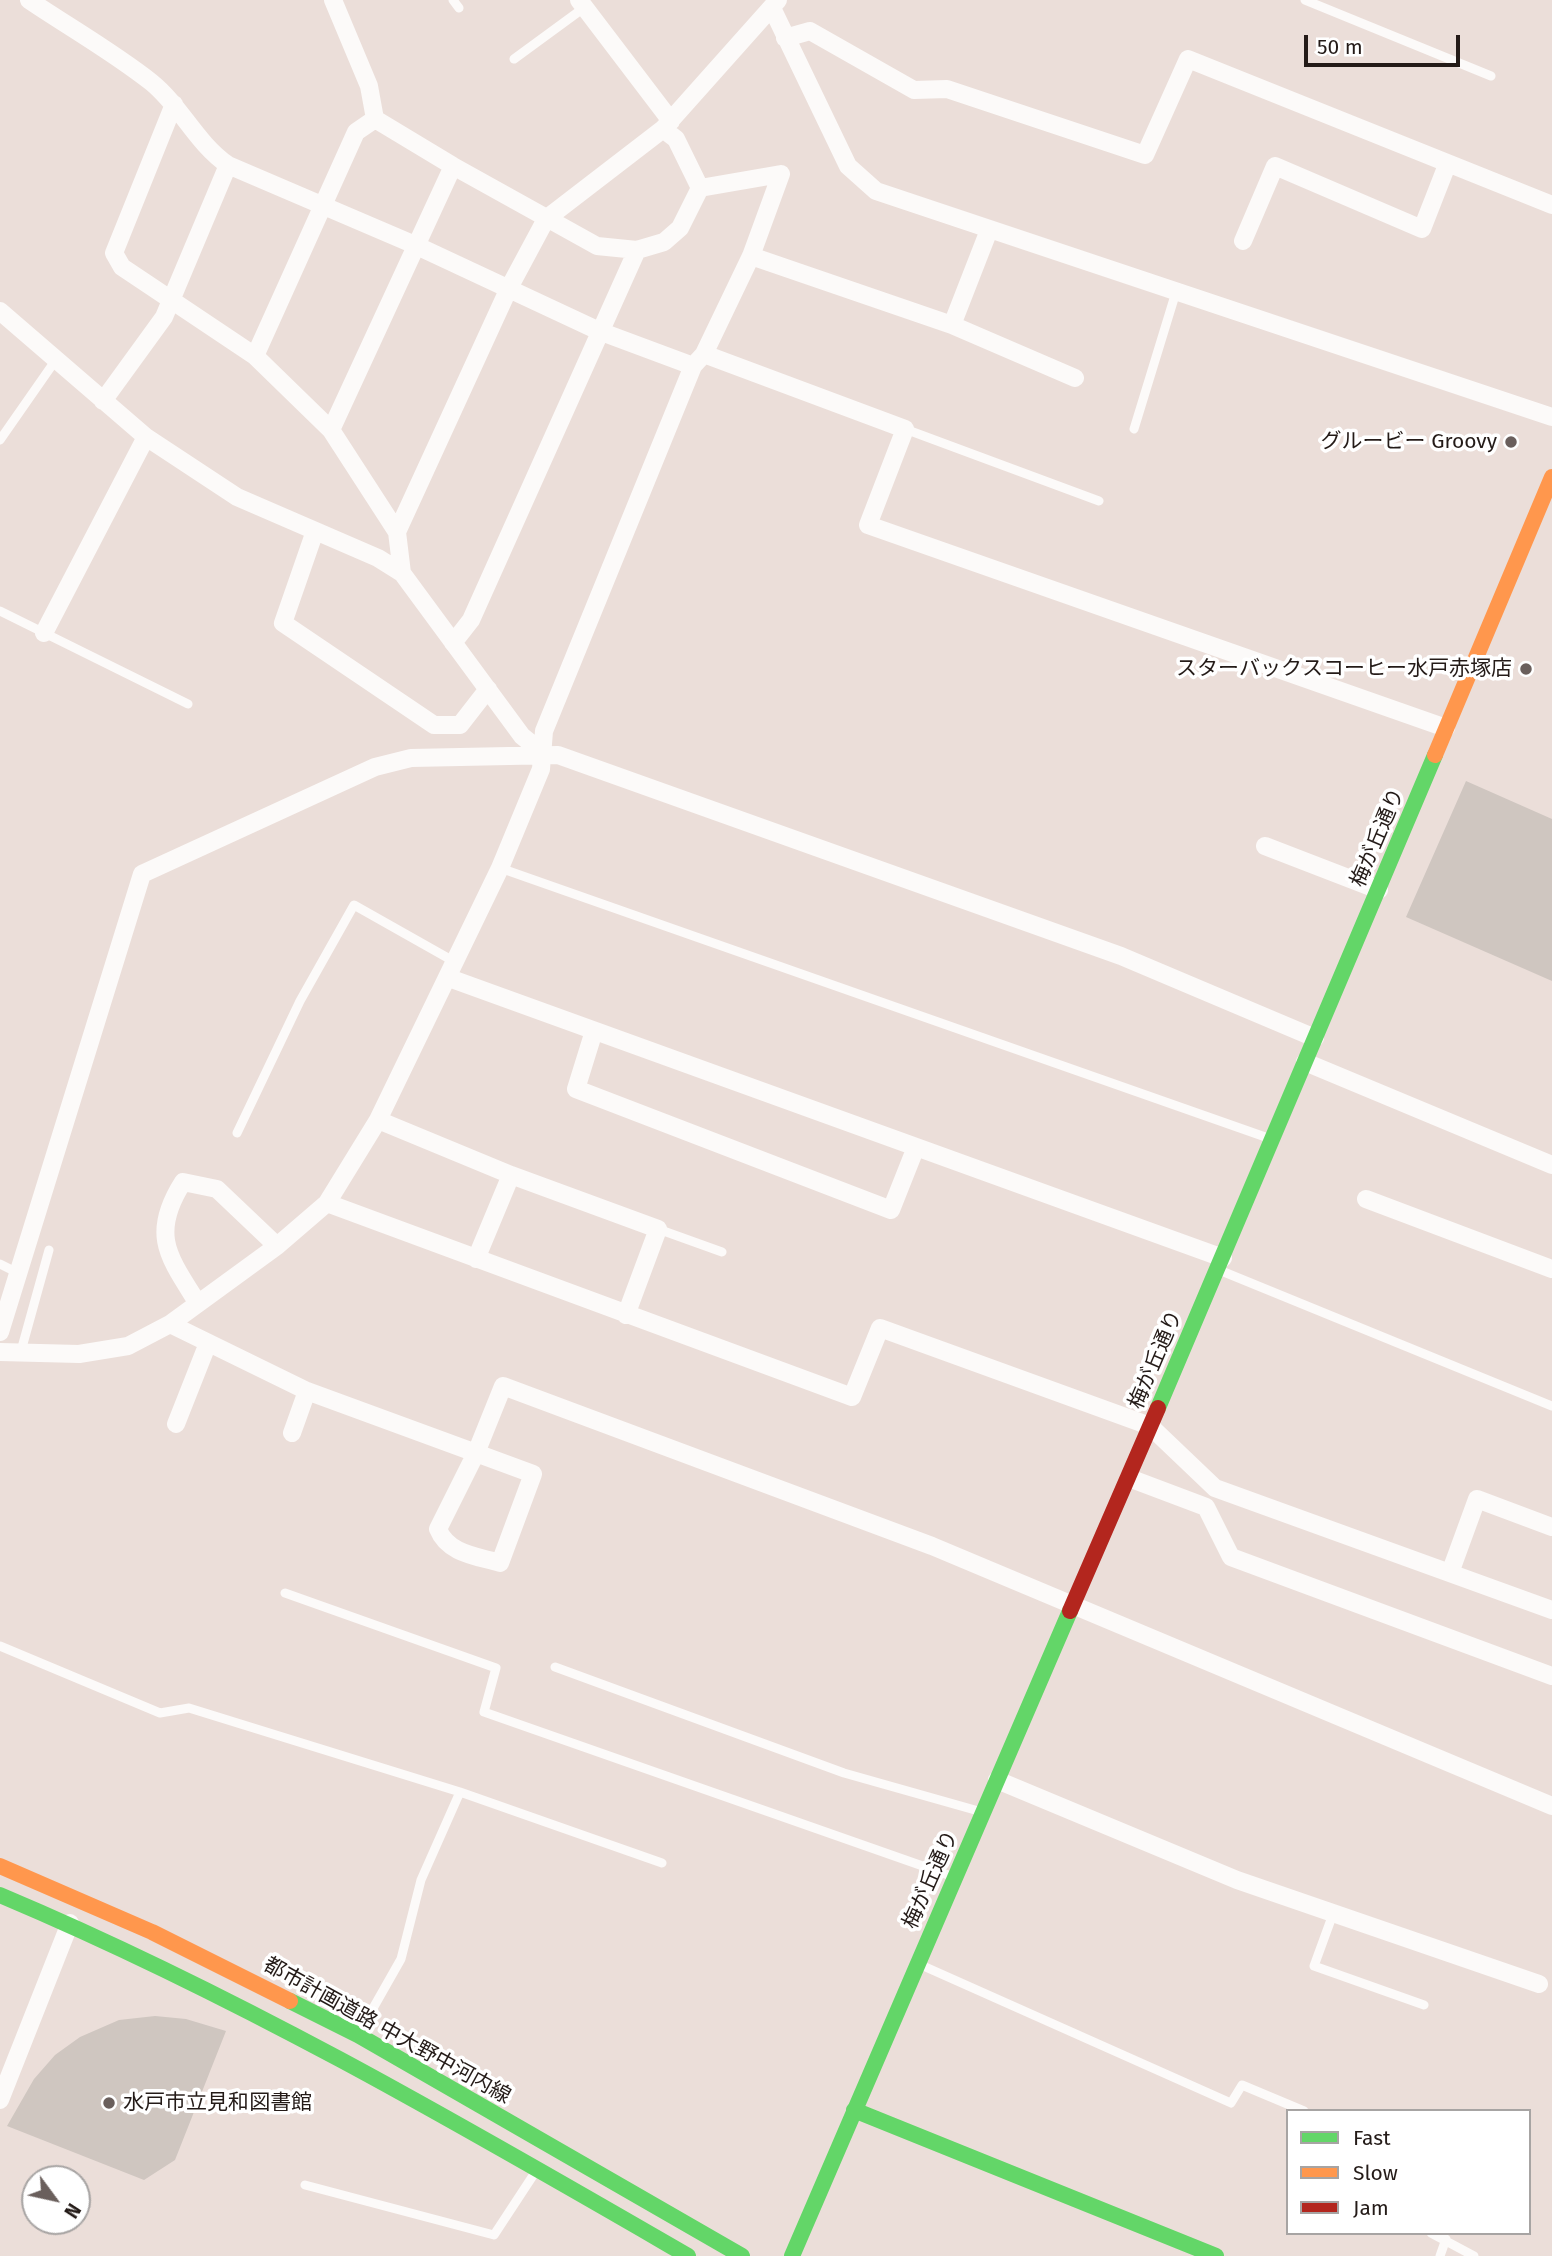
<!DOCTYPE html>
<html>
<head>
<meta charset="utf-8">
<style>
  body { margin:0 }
  #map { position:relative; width:1552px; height:2256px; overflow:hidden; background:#ebded9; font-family:"Fira Sans",sans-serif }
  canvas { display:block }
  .legend { position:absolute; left:1286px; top:2109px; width:245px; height:126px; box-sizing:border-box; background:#fff; border:2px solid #a7a4a3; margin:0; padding:9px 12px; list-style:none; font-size:21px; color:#241b18 }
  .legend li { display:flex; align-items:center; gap:14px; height:35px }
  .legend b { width:35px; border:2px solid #a7a4a3 }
  .north { position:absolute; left:21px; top:2165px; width:70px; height:70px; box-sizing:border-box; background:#fff; border:2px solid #a7a4a3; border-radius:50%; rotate:123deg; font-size:19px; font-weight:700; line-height:28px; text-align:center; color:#241b18 }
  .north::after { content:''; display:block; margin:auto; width:24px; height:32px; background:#6a5f5c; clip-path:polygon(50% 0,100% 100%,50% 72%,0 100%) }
  .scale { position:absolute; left:1304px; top:35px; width:156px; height:32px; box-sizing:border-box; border:4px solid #241b18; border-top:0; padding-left:9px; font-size:21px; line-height:24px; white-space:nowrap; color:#241b18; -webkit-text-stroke:5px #fff; paint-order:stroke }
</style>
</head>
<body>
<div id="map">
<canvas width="1552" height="2256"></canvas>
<ul class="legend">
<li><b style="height:9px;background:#63d668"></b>Fast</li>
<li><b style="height:9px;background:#ff974d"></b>Slow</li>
<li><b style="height:9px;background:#b3261e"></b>Jam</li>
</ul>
<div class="north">N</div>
<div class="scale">50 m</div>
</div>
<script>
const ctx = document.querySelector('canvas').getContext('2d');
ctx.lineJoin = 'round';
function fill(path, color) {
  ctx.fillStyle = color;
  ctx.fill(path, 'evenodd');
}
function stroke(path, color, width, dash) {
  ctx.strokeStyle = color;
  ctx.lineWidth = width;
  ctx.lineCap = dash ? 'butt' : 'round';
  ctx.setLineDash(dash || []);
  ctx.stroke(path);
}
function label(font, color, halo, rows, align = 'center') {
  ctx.font = font + ' "Fira Sans","Noto Sans JP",sans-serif';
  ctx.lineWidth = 7;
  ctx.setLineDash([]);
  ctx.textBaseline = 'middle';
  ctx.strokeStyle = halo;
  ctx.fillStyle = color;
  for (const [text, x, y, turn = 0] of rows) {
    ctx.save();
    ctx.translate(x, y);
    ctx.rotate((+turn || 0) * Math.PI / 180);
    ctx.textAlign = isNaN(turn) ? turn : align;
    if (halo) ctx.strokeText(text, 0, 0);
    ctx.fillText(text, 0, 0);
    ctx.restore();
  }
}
fill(new Path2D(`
  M1466,781l86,38v162l-146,-64z
  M155,2016l31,3 40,12 -51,129 -31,20 -137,-54 27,-47 21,-24 25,-18 39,-17z`), '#cfc6c0');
stroke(new Path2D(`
  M453,0l6,8
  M1305,0l186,76
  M514,59l71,-52
  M905,429l194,72
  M1134,429l42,-137
  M0,440l55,-79
  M0,611l188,93
  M500,868l771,271
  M237,1133l63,-132 54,-96 101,57
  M658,1229l64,23
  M0,1264l16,8
  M1219,1270l333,136
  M21,1351l28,-101
  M285,1593l211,75 -12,44 470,165
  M0,1646l160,67 29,-5 271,84
  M555,1667l289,106 138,39
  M1333,1914l-19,52 110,39
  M921,1965l310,138 11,-18 62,26
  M359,2033l42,-74 20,-79 39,-88 202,71
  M305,2185l189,50 42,-64
  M1431,2233l43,23
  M1440,2256l6,-17`), '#fcfaf9', 9);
stroke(new Path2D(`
  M29,0c40,27 84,52 122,82 30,24 45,61 77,83l187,80 184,86 94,35
  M333,0l36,86 6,33 78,47 144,80 40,4 27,-8 16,-14 20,-40 -24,-49 -13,-10
  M579,0l92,121
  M772,8l76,158 28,25 676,226
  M785,38l25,-7 104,59 33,-1 198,66 43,-96 364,146
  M174,104l-60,149 8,14 133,89 76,74 66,102 5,41
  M1243,241l32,-75 147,63 25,-64
  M751,256l201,69 37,-95
  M0,311l146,126 91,60 141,61 24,15 120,163 21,17
  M952,325l123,53
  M704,354l201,75 -37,96 578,203
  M255,356l101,-224 19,-13
  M103,401l61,-84 64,-152
  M331,430l122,-264
  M315,531l-32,92 151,102h26l28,-36
  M397,532l112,-244 37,-69 117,-90 115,-129
  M44,633l102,-196
  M453,643l18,-23 166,-370
  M1265,846l114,44
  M449,978l774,280
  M594,1031l-18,58 315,121 25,-63
  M1305,1062l247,103
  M378,1120l133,55 147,54 -32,86
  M1366,1199l186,70
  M327,1203l525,194 28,-69 270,98 65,62 337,122
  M476,1259l35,-84
  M197,1302c-29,-46 -47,-68 -14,-120l34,7 60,57
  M170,1324l137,67 169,62 27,-67 429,160 620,260
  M0,1332l142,-458 233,-107 36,-9 147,-3 563,201 194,82
  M0,1352l79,2 49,-8 42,-22 107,-78 50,-43 51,-83 122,-252 41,-99 3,-38 149,-365 11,-12 47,-98 30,-82 -81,14
  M176,1424l32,-81
  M292,1433l15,-42
  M476,1453l57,21 -33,89c-23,-7 -52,-9 -62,-34z
  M1129,1478l77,29 25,50 321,119
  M1450,1573l27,-74 75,28
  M997,1780l240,100 302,104
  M0,2100l70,-177`), '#fcfaf9', 18);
stroke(new Path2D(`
  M1158,1408l277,-653
  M0,1895c240,101 463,231 688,361
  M290,2001l68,34 384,221
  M854,2110l362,146
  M792,2256l278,-645`), '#63d668', 16);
stroke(new Path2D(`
  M1435,755l117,-278
  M0,1866l152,66 138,69`), '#ff974d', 16);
stroke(new Path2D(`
  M1070,1611l88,-203`), '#b3261e', 16);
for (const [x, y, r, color] of [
  [1511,442,7,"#6a5f5c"],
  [1526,669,7,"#6a5f5c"],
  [109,2103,7,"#6a5f5c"]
]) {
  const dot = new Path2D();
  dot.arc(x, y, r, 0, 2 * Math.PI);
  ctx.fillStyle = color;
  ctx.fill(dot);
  stroke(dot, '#fff', 2.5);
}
label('21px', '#241b18', '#fff', [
  ["グルービー Groovy",1497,442],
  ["スターバックスコーヒー水戸赤塚店",1512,669],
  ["水戸市立見和図書館",123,2103,"left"]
], 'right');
label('21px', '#241b18', '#fff', [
  ["梅が丘通り",1378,838,-67],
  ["梅が丘通り",1156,1360,-67],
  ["梅が丘通り",931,1880,-66],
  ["都市計画道路 中大野中河内線",387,2031,29]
]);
</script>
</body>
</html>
